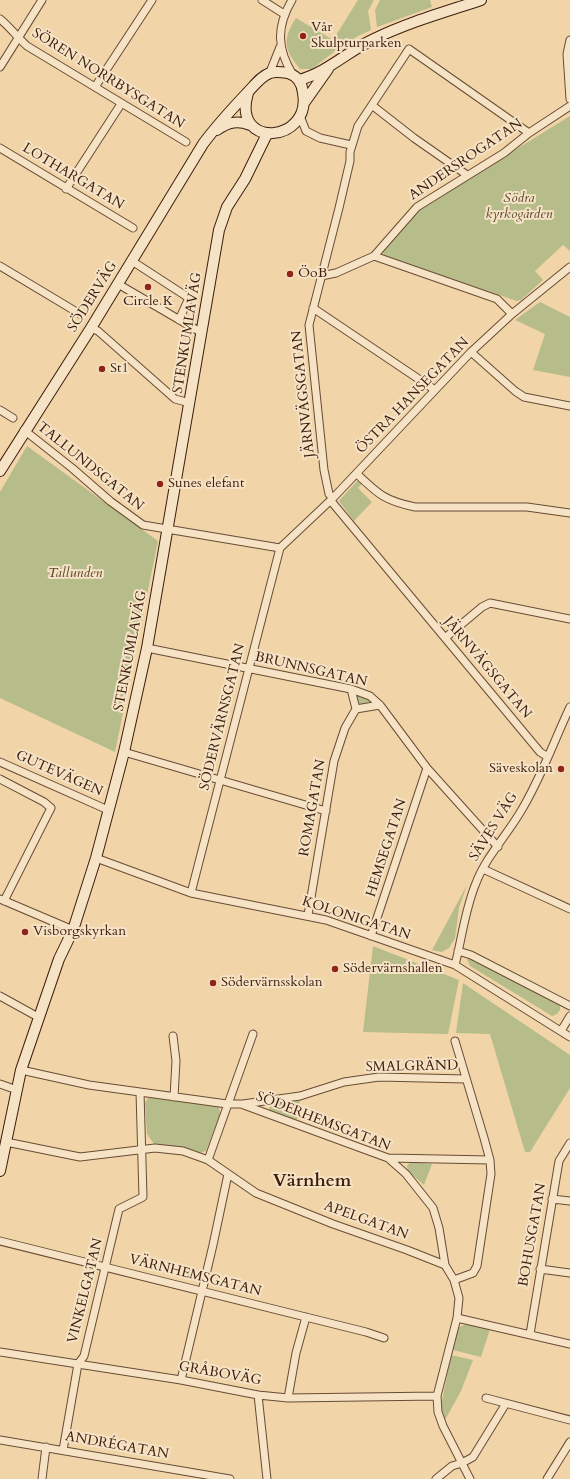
<!DOCTYPE html>
<html>
<head>
<meta charset="utf-8">
<style>
  body { margin:0 }
  canvas { display:block; background:#f1d4a8 }
</style>
</head>
<body>
<canvas width="570" height="1479"></canvas>
<script>
const ctx = document.querySelector('canvas').getContext('2d');
ctx.lineJoin = 'round';
function fill(path, color) {
  ctx.fillStyle = color;
  ctx.fill(path, 'evenodd');
}
function stroke(path, color, width, dash) {
  ctx.strokeStyle = color;
  ctx.lineWidth = width;
  ctx.lineCap = dash ? 'butt' : 'round';
  ctx.setLineDash(dash || []);
  ctx.stroke(path);
}
function label(font, color, halo, rows, align = 'center') {
  ctx.font = font + ' Cardo,serif';
  ctx.lineWidth = 4;
  ctx.setLineDash([]);
  ctx.textBaseline = 'middle';
  ctx.strokeStyle = halo;
  ctx.fillStyle = color;
  for (const [text, x, y, turn = 0] of rows) {
    ctx.save();
    ctx.translate(x, y);
    ctx.rotate((+turn || 0) * Math.PI / 180);
    ctx.textAlign = isNaN(turn) ? turn : align;
    if (halo) ctx.strokeText(text, 0, 0);
    ctx.fillText(text, 0, 0);
    ctx.restore();
  }
}
fill(new Path2D(`
  M358,0h16l-6,11 3,19 -13,6 -23,15 -23,18h-12c-16,-20 -18,-29 -4,-51l37,22z
  M380,0h50l2,7 -55,20 -2,-17z
  M570,116v135l-7,-6 -28,26 8,9 -22,20 -4,1 -131,-44 -3,-4 1,-5 35,-39z
  M540,302l30,15v60l-37,-7 12,-36 -30,-14z
  M27,446l131,95 -43,211 -115,-54v-206z
  M358,480l4,4 -4,4 14,14 -18,19 -15,-20z
  M355,694l14,5 4,3v2h-13l-4,-4z
  M467,885l-8,23 -4,30 -6,10 -7,4 -10,-2z
  M373,946l86,34 -11,54 -85,-2z
  M470,957l90,48v5l-3,4 -5,2 -82,-50 -3,-7z
  M463,983l107,72v33l-40,64h-5l-35,-118 -34,-1z
  M153,1097l62,8 4,2 1,7 -14,37 -6,2 -16,-6 -30,-3 -7,-10 -2,-31 3,-5z
  M300,1099l-3,21 -28,-10 1,-5z
  M410,1162l22,2 -8,21 -16,-14 -1,-5z
  M466,1324l24,5 -9,28 -28,-7 4,-22z
  M451,1355l22,5 -12,31 -16,29 -4,-14z`), '#b7bd8a');
const street = new Path2D(`
  M262,0l22,14
  M292,0c-16,27 -15,49 1,75
  M0,19c10,8 17,18 27,27l159,96
  M570,40l-3,14 3,45
  M0,67l42,-67
  M270,72l10,-25
  M95,87l57,-87
  M373,106l41,32 53,37
  M300,116l6,15 14,7 31,7
  M0,148l133,80
  M66,189l55,-85
  M374,256l123,43 15,15
  M132,261l57,37 -10,22
  M0,266l80,48
  M321,276l15,-3 38,-17 43,-49 87,-54 25,-20 41,-27
  M118,284l84,49
  M313,308l122,82
  M91,328l7,3 77,68 15,4
  M471,352l44,39 9,6 46,9
  M0,410l13,8
  M24,430l48,38 38,33 33,24 137,23
  M357,474c21,20 28,27 58,33h112l43,6
  M333,498l-4,-4 -5,-24 -15,-145 30,-117 11,-47v-9l8,-26 51,-77 120,84
  M331,501l209,251 8,5
  M280,548l53,-50 138,-146 41,-38 58,-47
  M445,638l37,-31 8,-4 80,16
  M147,648l204,41 19,7 10,9 47,63 71,79
  M351,689l5,20 24,-4
  M124,752l202,59
  M0,762l108,48
  M0,779l44,23 7,6 -47,93
  M96,858l95,35 135,27 129,45 115,72
  M483,869l87,40
  M191,893l89,-345
  M0,899l73,31
  M308,915l26,-154 11,-33 11,-19
  M371,936l56,-168
  M458,951l13,4 99,51
  M455,965c7,-27 10,-56 21,-82 10,-26 31,-48 45,-72 20,-33 33,-70 49,-104
  M0,996l38,21
  M561,1031l9,-15
  M173,1036l3,25 -2,36
  M21,1070l68,15 138,19h14l147,54 18,16 27,34 6,20 6,37 9,15 5,18 -2,20 -20,78 1,16 5,14 27,53
  M0,1084l17,6
  M243,1104l57,-8 44,-14 35,-5 87,2
  M6,1142l74,15 75,-9 28,3 25,9 48,33 77,31 74,26 38,15
  M388,1158l102,2
  M208,1160l45,-126
  M552,1199l18,2
  M0,1241l366,91 18,6
  M540,1269l30,4
  M454,1280l19,-7 4,-7 14,-92 -1,-14 -6,-22 -29,-97
  M457,1318l113,26
  M530,1334l29,-173 11,-18
  M0,1352l181,28 77,15 30,3 149,-2
  M181,1380l32,-135 15,-71
  M258,1395l9,84
  M288,1398l8,-45 10,-36
  M486,1398l84,22
  M0,1440l230,39
  M63,1450l15,-86 6,-8 35,-147 24,-12 -3,-105
  M42,1479l4,-32
  M436,1479l16,-13 10,-3 11,-6 32,-52
  M547,1479l23,-37`);
const secondary = new Path2D(`
  M299,80c29,-8 49,-29 75,-41 35,-17 71,-27 107,-39
  M304,103l24,-34
  M217,130c11,-8 21,-10 33,-5
  M0,471l91,-143 112,-184c14,-19 28,-34 44,-51 7,-7 14,-17 23,-20 5,-2 12,-1 18,0 10,3 14,10 15,20 9,50 -72,57 -55,0
  M0,1171l21,-101 38,-111 14,-29 23,-72 28,-106 23,-104 72,-418 8,-23 18,-28 22,-45`);
stroke(street, '#684c34', 9);
stroke(secondary, '#3b1e0d', 12);
stroke(street, '#f6e3c6', 7);
stroke(secondary, '#f6e3c6', 10);
for (const [x, y, r, color] of [
  [303,36,4,"#8f2418"],
  [290,274,4,"#8f2418"],
  [148,287,4,"#8f2418"],
  [102,369,4,"#8f2418"],
  [160,484,4,"#8f2418"],
  [561,769,4,"#8f2418"],
  [25,932,4,"#8f2418"],
  [335,969,4,"#8f2418"],
  [213,983,4,"#8f2418"]
]) {
  const dot = new Path2D();
  dot.arc(x, y, r, 0, 2 * Math.PI);
  ctx.fillStyle = color;
  ctx.fill(dot);
  stroke(dot, '#f6e3c6', 1.5);
}
label('14px', '#3b1e0d', '#f6e3c6', [
  ["Vår",311,28],
  ["Skulpturparken",311,44],
  ["ÖoB",298,274],
  ["Circle K",148,302,"center"],
  ["St1",110,369],
  ["Sunes elefant",168,484],
  ["Säveskolan",553,769,"right"],
  ["Visborgskyrkan",33,932],
  ["Södervärnshallen",343,969],
  ["Södervärnsskolan",221,983]
], 'left');
label('14px', '#3b1e0d', '#f6e3c6', [
  ["SÖREN NORRBYSGATAN",108,79,32],
  ["ANDERSROGATAN",466,160,-34],
  ["LOTHARGATAN",73,177,31],
  ["SÖDERVÄG",93,297,-58],
  ["STENKUMLAVÄG",188,333,-81],
  ["JÄRNVÄGSGATAN",304,394,-96],
  ["ÖSTRA HANSEGATAN",413,396,-46],
  ["TALLUNDSGATAN",90,467,39],
  ["STENKUMLAVÄG",131,651,-79],
  ["JÄRNVÄGSGATAN",487,668,50],
  ["BRUNNSGATAN",311,670,13],
  ["SÖDERVÄRNSGATAN",223,717,-76],
  ["GUTEVÄGEN",59,774,24],
  ["ROMAGATAN",313,808,-80],
  ["SÄVES VÄG",494,827,-58],
  ["HEMSEGATAN",387,848,-72],
  ["KOLONIGATAN",356,919,18],
  ["SMALGRÄND",412,1067,-1],
  ["SÖDERHEMSGATAN",323,1122,21],
  ["APELGATAN",366,1221,20],
  ["BOHUSGATAN",533,1235,-80],
  ["VÄRNHEMSGATAN",195,1276,14],
  ["VINKELGATAN",86,1291,-76],
  ["GRÅBOVÄG",220,1374,10],
  ["ANDRÉGATAN",117,1446,10]
]);
label('italic 14px', '#5a462c', '#f6e3c6', [
  ["Södra",519,199],
  ["kyrkogården",519,215],
  ["Tallunden",75,574]
]);
label('bold 18px', '#3b1e0d', '#f6e3c6', [
  ["Värnhem",312,1182]
]);
</script>
</body>
</html>
